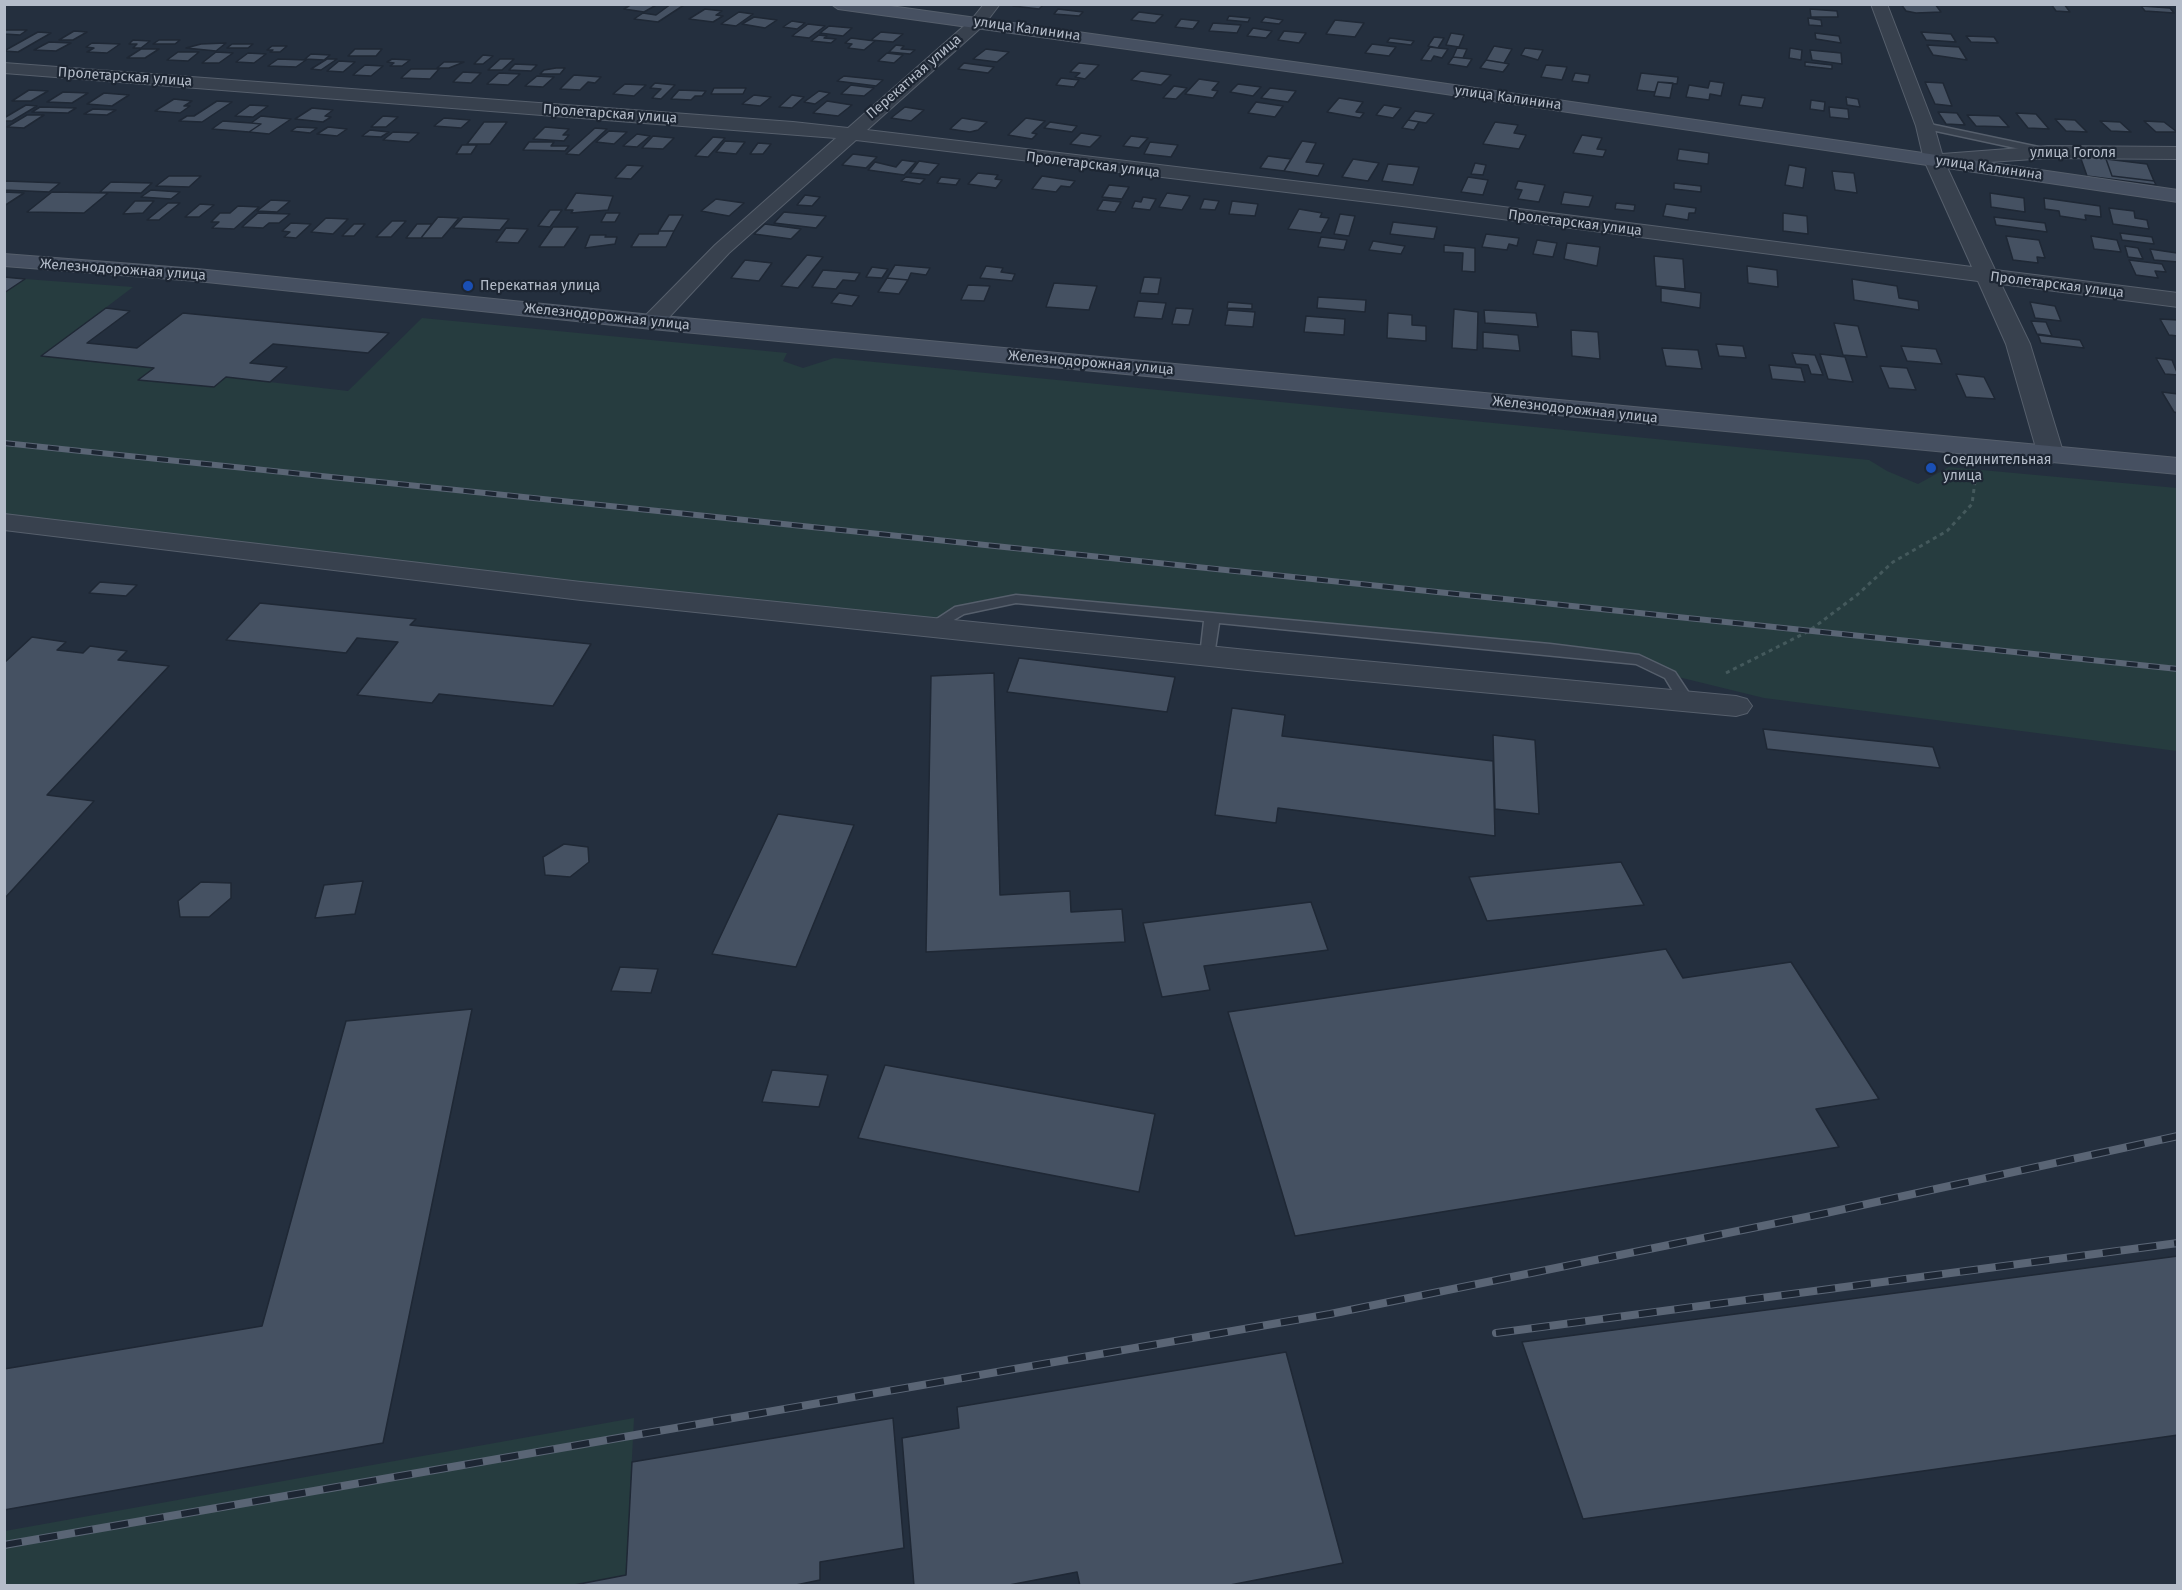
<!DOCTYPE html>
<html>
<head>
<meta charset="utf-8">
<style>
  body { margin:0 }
  #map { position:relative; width:2182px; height:1590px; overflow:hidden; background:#242f3e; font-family:"Fira Sans",sans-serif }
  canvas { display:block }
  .frame { position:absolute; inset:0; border:6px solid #b4bcc9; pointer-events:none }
</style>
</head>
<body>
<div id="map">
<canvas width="2182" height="1590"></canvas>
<div class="frame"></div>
</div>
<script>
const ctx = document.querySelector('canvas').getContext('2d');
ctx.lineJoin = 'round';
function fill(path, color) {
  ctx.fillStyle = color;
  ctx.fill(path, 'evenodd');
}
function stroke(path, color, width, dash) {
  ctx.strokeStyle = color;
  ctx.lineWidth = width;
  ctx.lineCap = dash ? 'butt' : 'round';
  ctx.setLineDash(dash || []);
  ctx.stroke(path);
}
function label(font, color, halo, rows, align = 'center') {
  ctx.font = font + ' "Fira Sans",sans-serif';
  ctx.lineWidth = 4.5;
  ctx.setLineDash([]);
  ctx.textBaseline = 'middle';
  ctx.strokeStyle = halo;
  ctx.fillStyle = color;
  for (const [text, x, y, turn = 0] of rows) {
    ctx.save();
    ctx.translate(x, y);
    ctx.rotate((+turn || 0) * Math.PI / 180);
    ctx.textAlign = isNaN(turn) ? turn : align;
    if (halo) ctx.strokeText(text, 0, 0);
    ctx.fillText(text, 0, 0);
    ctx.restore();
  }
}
fill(new Path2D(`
  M25,279l108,8 -91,69 112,12 -15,12 75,7 12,-10 122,14 74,-73 365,35 -4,8 20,7 31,-10 1035,102 18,11 31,13 31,-17 228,21v263l-413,-53 -94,-23 -31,-15 -623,-61 -56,11 -30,18 -925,-106 -1,-229z
  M634,1418l-8,157 -57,11h-564v-55z`), '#263c3f');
const building = new Path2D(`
  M632,4h26l-14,8 -20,-3z
  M671,4l13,1 -26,17 -24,-3 9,-6 13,2z
  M1014,4h30l-5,5 -26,-3z
  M1901,4h34l6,8 -25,1 -10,-2z
  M2051,4h13l6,8 -14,-1z
  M2141,6l29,2 4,5 -29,-2z
  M705,9l17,2 -6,4 7,1 -10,6 -24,-3z
  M1058,9l25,3 -4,4 -25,-2z
  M1810,9l27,2 1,6h-27z
  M739,12l14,2 -17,12 -15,-2z
  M1139,12l24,3 -8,8 -24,-3z
  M1229,16l21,2 -2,4 -21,-2z
  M754,17l23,3 -12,8 -23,-4z
  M1265,17l18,3 -4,4 -18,-2z
  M1808,18l13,2 1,6 -13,-1z
  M1181,19l18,2 -6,8 -18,-2z
  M1335,20l29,3 -9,14 -29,-3z
  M792,21l13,2 -8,6 -14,-2z
  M1213,23l28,2 -4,8 -28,-2z
  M808,24l17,2 -16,12 -17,-2z
  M829,26l23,2 -9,8 -23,-3z
  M1253,28l19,3 -6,7 -19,-2z
  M4,30h23l-7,5 -16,-1z
  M74,31l13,1 -14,8h-14z
  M1284,31l22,2 -7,10 -21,-3z
  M38,32l13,1 -33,19 -14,-1z
  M881,32l22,2 -10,8 -22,-2z
  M1921,32l30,2 5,8 -30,-2z
  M1451,33l13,2 -5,12 -13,-2z
  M1815,33l24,3 2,7 -25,-4z
  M819,35l8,1 -3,2 12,1 -5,4 -20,-2z
  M1966,36l28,1 4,6 -27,-1z
  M1434,37l10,1 -6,10 -10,-2z
  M851,38l24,3 -11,9 -16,-2 4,-4 -7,-1z
  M1390,38l24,3 -3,4 -24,-3z
  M133,40l17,1 -9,7h-8l4,-4h-8z
  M159,40h21l-5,4h-22z
  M49,42l22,1 -15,8 -22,-1z
  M92,43l28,1 -13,9 -20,-1 7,-4 -8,-1z
  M226,43l-10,8 -30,-3 15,-4z
  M232,44h21l-5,4h-21z
  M1372,44l24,3 -7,9 -24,-3z
  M896,45l8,1 -3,3 14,1 -5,4 -21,-2z
  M1927,45l32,2 8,13 -34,-5z
  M272,46h15l-7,6h-10l3,-2h-6z
  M1494,46l18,3 -8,14 -18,-3z
  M1430,47l8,1 10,1 -6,9 -8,-2 -3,5 -10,-1z
  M1457,48l10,1 -4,9 -10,-1z
  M1525,48l18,2 -5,10 -17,-5z
  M1790,48l12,2 -1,10 -12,-2z
  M141,49h18l-14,9h-18z
  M355,49h27l-6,7h-28z
  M986,49l23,3 -12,10 -24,-3z
  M1810,50l31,3 1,11 -30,-4z
  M178,52h21l-11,9 -21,-1z
  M216,52l17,1 -14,10h-17z
  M248,53l18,1 -12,9 -18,-1z
  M887,53l16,2 -9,8 -16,-2z
  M311,54l19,1 -6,5 -19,-1z
  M483,55l10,1 -10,8h-9z
  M1453,57l10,1 9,1 -5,8 -19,-3z
  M278,59l28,1 -10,7 -28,-1z
  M327,59h10l-16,11 -10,-1z
  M392,59l18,1 -8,6h-12l4,-3 -7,-1z
  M500,59h14l-12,11h-14z
  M1486,60l18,3 5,1 -6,8 -23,-4z
  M339,61l16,1 -12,10 -16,-1z
  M444,62h20l-15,6h-12z
  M1805,62l27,3v4l-27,-3z
  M964,63l30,4 -6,6 -30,-4z
  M1079,63l20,2 -14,14 -10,-2 5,-4 -10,-1z
  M515,64l22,1 -6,6 -22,-1z
  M365,65l18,1 -12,10 -18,-1z
  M1546,65l21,2 -5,13 -21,-3z
  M556,68h9l-5,6h-20l4,-4z
  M411,69h28l-9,10 -29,-1z
  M1141,71l30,4 -10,10 -30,-5z
  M463,72l18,1 -10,10 -18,-1z
  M499,73l21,1 -12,11 -21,-1z
  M1575,73l15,2 -2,8 -16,-2z
  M1641,73l37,4 -1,7 -19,-2 -3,10 -18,-2z
  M574,75l27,2 -6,6 -7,-1 -8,8 -20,-1z
  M537,76l17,1 -11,10 -18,-1z
  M844,76l39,4 -7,6 -39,-5z
  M1061,78l18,2 -5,7 -18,-2z
  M1199,79l20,3 -7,8 6,1 -5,7 -28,-4z
  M1710,81l14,2 -3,13 -11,-2 -1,6 -23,-3 3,-12 19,3z
  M1658,82l15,1 -3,15 -16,-2z
  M1925,82l18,1 9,23 -17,-2z
  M655,83l20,2 -14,14 -9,-1 9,-9 -11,-1z
  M625,84l21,1 -12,11 -21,-2z
  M1238,84l23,3 -8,9 -23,-4z
  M851,85l23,3 -10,8 -23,-2z
  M1174,86l13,2 -11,11 -13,-1z
  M714,88h32l-3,6h-32z
  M1270,88l26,3 -8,11 -27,-4z
  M29,90l19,1 -17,10h-19z
  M679,90l27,1 -4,5h-7l-4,4 -20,-1z
  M819,91l11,2 -15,11 -11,-2z
  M63,92l25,1 -16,10 -25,-1z
  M104,93l25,2 -17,11 -25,-2z
  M754,95l17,2 -11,9 -18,-2z
  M792,95l12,2 -12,11 -13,-1z
  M1742,95l23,3 -3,10 -23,-3z
  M1846,97l12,2 2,8 -13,-2z
  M1339,98l24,4 -7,10 8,1 -4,5 -33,-6z
  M174,99l18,2 -8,5h6l-10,7 -25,-2z
  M1811,100l14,2 -1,9 -14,-2z
  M217,101l15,1 -30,20 -23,-1 8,-5h7z
  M827,101l25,4 -14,11 -25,-3z
  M1256,102l27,4 -8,11 -27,-4z
  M26,105l11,1 -25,15h-8v-3z
  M250,105l18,1 -15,11 -18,-1z
  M1384,105l17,3 -8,10 -17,-3z
  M40,107l36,1 -8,5 -36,-1z
  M905,107l19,3 -13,11 -20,-3z
  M1829,107l19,2 1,10 -19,-2z
  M312,108l21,2 -8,6 6,1 -8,5 -28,-3z
  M93,109l23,1 -9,5 -23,-1z
  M1415,111l19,3 -8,9 -18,-3z
  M1938,112l19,1 8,12 -19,-1z
  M2016,113l20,1 13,15 -21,-1z
  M27,115h17l-20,13 -17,-1z
  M1967,115l32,1 10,11 -33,-1z
  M261,116l30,3 -22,15 -20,-2 12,-8 -10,-1z
  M383,116l15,1 -12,10h-15z
  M444,118l26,2 -9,8 -27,-2z
  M962,118l25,4 -9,8 -8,2 -20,-3z
  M1026,118l19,3 -13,12 5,1 -5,5 -24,-4z
  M2055,119l20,1 12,12 -21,-1z
  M1408,120l11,2 -5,8 -12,-2z
  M223,121l28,2 10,1 -12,8 -37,-3z
  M2100,121l20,1 11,10 -20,-1z
  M2144,121l20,1 13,10h-21z
  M484,122h23l-17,22h-23z
  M1050,122l27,4 -5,6 -28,-4z
  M1495,122l23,3 -4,8 12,2 -7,14 -36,-5z
  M297,127l20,1 -7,5 -19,-2z
  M328,127l19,2 -10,7 -20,-2z
  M545,127l24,2 -6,6h6l-5,6 -31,-2z
  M595,128l12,1 -28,26 -13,-1z
  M370,130l19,2 -8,5 -19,-1z
  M609,131l18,1 -13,12 -18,-2z
  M393,132l26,1 -10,9 -26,-2z
  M1081,133l20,3 -11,11 -20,-3z
  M637,134l13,2 -13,11 -14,-1z
  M1582,135l20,3 -5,11 9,1 -3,7 -30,-4z
  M653,136l21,2 -11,11 -21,-1z
  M1131,136l17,2 -9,10 -16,-2z
  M713,137l12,1 -17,19 -13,-1z
  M725,141l20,1 -9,12 -20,-2z
  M1302,141l14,2 -10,19 18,2 -6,12 -34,-5z
  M529,142h25l-3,4h18l-4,5 -42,-1z
  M1150,142l28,3 -7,12 -27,-3z
  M758,143l13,1 -8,10h-13z
  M462,145h15l-6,9h-15z
  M1679,149l30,4 -1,11 -31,-4z
  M853,154l24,3 -11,11 -24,-3z
  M1268,156l23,3 -7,12 -24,-3z
  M2080,156l26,3 6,17 42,5 2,4 -69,-9z
  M1353,159l26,4 -11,18 -26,-4z
  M2106,159l41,5 7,17 -42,-5z
  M902,160l14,2 -12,13 -36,-5 7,-8 21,5z
  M919,161l20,3 -10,11 -19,-2z
  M1475,163l11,2 -3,10 -12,-1z
  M1388,164l31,3 -6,18 -31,-4z
  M627,165l16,1 -12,13 -16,-1z
  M1789,165l17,3 -3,20 -18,-3z
  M1832,171l22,2 3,20 -22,-3z
  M978,173l20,2 -3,4 7,1 -6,8 -28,-4z
  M169,176h32l-12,11 -33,-1z
  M1042,176l33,5 -5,6 -9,-1 -5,6 -24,-3z
  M906,177l19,2 -5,5 -19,-3z
  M941,177l19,2 -4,6 -19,-2z
  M1468,177l20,3 -5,15 -22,-3z
  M1518,181l27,4 -6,17 -21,-3 4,-9 -7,-1z
  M4,182l2,-1 54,2 -11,9 -45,-2z
  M111,182l41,1 -11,10 -41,-1z
  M1674,183l27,3v6l-27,-3z
  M1109,185l20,2 -7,12 -20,-2z
  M151,190l29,2 -9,7 -30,-2z
  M4,192l20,1 -20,13z
  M52,192l56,1 -24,20 -57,-1z
  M1564,192l29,4 -4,11 -28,-3z
  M576,193l37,3 -5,14 -37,3 2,-3h-8z
  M1167,193l23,3 -8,14 -23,-3z
  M1990,193l34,5 1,14 -34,-5z
  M805,195l15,2 -8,9 -15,-1z
  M1143,197l13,2 -6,11 -18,-2 3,-7 6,1z
  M2044,198l56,8 1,11 -16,-2 1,5 -26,-4 -1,-5 -14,-2z
  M716,199l28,4 -15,13 -28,-5z
  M1204,199l15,2 -4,9 -15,-1z
  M271,200l19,1 -13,11 -20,-1z
  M1103,200l18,2 -6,10 -18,-2z
  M135,201h19l-11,12 -20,1z
  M1232,201l26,3 -3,12 -26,-2z
  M168,203h12l-21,17h-12z
  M1616,203l19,2 -1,6 -19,-2z
  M200,204l14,1 -15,12h-14z
  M1666,204l30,4 -1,5h-6l-1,7 -25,-4z
  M238,206l21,1 -25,22 -22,-1 7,-6h-8l9,-9h10z
  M2109,208l25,3 1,7 12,2 2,9 -36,-5z
  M1299,209l23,4 -2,4 9,1 -8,15 -33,-4z
  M550,210h12l-12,17 -12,-1z
  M784,212l42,4 -10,12 -42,-5z
  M258,213l32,1 -11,9h-10l-6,5 -21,-1z
  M606,213h14l-5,9h-14z
  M1783,213l24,3 1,18 -25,-3z
  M1340,214l15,2 -6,20 -15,-2z
  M669,215h14l-9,16h-15z
  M438,217l21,1 -17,20h-21z
  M463,217l46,2 -9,11 -47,-2z
  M1994,217l51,6 2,9 -51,-7z
  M326,218l22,1 -15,15 -22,-2z
  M392,221h14l-15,16h-15z
  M1393,222l44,5 -3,12 -44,-5z
  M291,223l20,1 -15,14 -12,-1 6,-5 -8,-1z
  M354,224h11l-11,12h-12z
  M417,224h15l-11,14h-15z
  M765,224l36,5 -10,10 -37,-5z
  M553,227h25l-14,20h-25z
  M506,228l22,1 -10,14 -22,-1z
  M659,231h15l-8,16h-35l8,-13h19z
  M2120,233l32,4 2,7 -32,-4z
  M1486,234l33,4 -2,8 -8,-2 -2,6 -25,-3z
  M590,235h16l-1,2h12l-2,7 -30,4z
  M2006,236l33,4 6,18 -8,-1 1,6 -25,-3z
  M2091,236l26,4 4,12 -27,-3z
  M1321,237l26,3 -3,10 -26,-3z
  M1537,240l20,3 -4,14 -20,-3z
  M1373,241l32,5 -4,8 -32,-4z
  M1567,243l33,4 -3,19 -33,-7z
  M1444,245l31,3v24l-13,-1 1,-18 -19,-1z
  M2125,246l13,2 5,11 -15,-2z
  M2150,249l27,4 1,9 -24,-2z
  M807,255l16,2 -25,31 -17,-2z
  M1654,256l29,3 2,30 -29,-3z
  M745,260l27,3 -13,18 -28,-3z
  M2129,260l33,4 4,8 -11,-1 3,7 -22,-3z
  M895,265l35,3 -4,7 -15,-2 -3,7 -21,-2z
  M986,266l17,2 -2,4 14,2 -3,7 -32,-3z
  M1747,266l30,4 1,17 -30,-4z
  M872,267l16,2 -6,9 -16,-1z
  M823,270l37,3 -5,8 -12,-1 -7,9 -24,-2z
  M4,277l21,2 -21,14z
  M1144,277l17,1 -3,16 -18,-1z
  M887,278l21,2 -9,14 -21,-2z
  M1852,279l45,7 2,12 19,3 1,9 -65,-10z
  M1054,283l43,3 -8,24 -43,-3z
  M968,285l22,1 -6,15 -23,-1z
  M1661,288l40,5 -1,15 -39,-6z
  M839,293l20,3 -7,10 -21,-3z
  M1318,297l48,3 -1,12 -48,-4z
  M1138,301l28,2 -4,16 -28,-2z
  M1228,302l24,2v5l-25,-1z
  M2030,302l25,4 6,15 -26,-3z
  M106,308l24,3 -43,32 50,5 46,-35 206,20 -21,20 -95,-9 -23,19 37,4 -17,15 -44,-5 -12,10 -76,-7 16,-12 -113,-12z
  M1176,308l17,1 -4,16 -17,-1z
  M1454,309l24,3 -1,38 -25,-2z
  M1228,310l27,2 -2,15 -28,-2z
  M1484,310l52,3 2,14 -53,-4z
  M1388,313l24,2v10l14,1v15l-39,-3z
  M1306,316l39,3 -1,16 -40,-3z
  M2160,319l18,1v16l-9,-1z
  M2031,321l15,1 6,14 -15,-2z
  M1834,323l24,3 9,31 -24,-2z
  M1571,330l27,2 2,27 -28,-3z
  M1483,332l35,3 2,16 -37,-3z
  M2038,335l42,5 4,8 -43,-5z
  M1716,344l27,2 3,12 -27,-2z
  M1901,346l35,3 6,15 -35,-3z
  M1662,348l36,2 4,19 -36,-3z
  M1792,353l23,2 8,20 -12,-1 -3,-9 -12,-1z
  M1820,354l25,3 8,25 -25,-3z
  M2156,358l16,2 6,15 -13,-1z
  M1769,365l32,3 4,14 -33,-3z
  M1880,366l27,2 9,22 -27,-2z
  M1956,374l28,3 11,22 -29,-2z
  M2162,392l16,2v19l-4,-1z
  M100,582l37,3 -11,11 -37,-3z
  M260,603l156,16 -6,6 181,19 -38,62 -114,-12 -7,9 -75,-8 41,-53 -41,-4 -11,15 -120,-13z
  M32,637l34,5 -9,8 26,3 7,-7 37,5 -9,9 51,6 -122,129 47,6 -90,98v-236z
  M1019,658l156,19 -8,35 -160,-20z
  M994,673l6,222 70,-4 1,21 51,-3 3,33 -199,10 5,-276z
  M1232,708l53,7 -3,21 211,25 2,75 -217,-28 -2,15 -61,-8z
  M1763,729l170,18 7,21 -173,-19z
  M1493,735l42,5 4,74 -44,-5z
  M778,814l76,11 -58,142 -84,-13z
  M564,844l24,3 1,15 -19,15 -25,-2 -2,-18z
  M1621,862l23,43 -157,16 -18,-44z
  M363,881l-8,33 -40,4 9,-33z
  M201,882l30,1v15l-22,19h-29l-2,-16z
  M1311,902l17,48 -124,16 6,24 -48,7 -19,-74z
  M1666,949l17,29 108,-16 88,137 -63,10 23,38 -544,89 -67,-224z
  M620,967l38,2 -7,24 -40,-2z
  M472,1009l-89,434 -379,67v-141l258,-43 84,-305z
  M885,1065l270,49 -16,78 -281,-54z
  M772,1070l56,5 -9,32 -57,-5z
  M2178,1256v179l-595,84 -61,-177z
  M1286,1352l57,211 -118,23h-145l-3,-14 -73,14h-90l-12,-148 57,-10 -2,-21z
  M893,1418l11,130 -84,14v18l-29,6h-222l57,-11 6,-113z`);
fill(building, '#455162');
stroke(building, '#1f2835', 1.5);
const lane = new Path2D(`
  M1925,123l123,26 5,3 -5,3 -126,-27v-4z
  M1016,595l534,49 89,11 36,17 20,30 -3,4h-10l-17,-28 -29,-14 -417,-41 -5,33 -7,5 -7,-5 4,-35 -188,-18 -52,11 -29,17h-10l-2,-3 32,-21z`);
const street = new Path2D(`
  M984,4h16l-16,21 -117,105 535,64 570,73 -48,-107 -8,-34 -45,-122h16l47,122 8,28 106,-8 130,1v12l-130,-1 -102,7 49,105 183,23v14l-177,-23 29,60 34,111 -4,5 -9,3 -9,-3 -4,-5 -32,-111 -28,-63 -576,-75 -546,-66 -127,113 -69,74h-16l-3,-5 3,-5 71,-72 121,-107 -832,-65v-10l789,59 55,6 124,-109z
  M4,514l577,68 676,69 479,45 11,3 5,7 -5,7 -11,3 -479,-45 -676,-71 -577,-70z`);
const secondary = new Path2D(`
  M831,4h45l468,65 834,121v12l-834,-123 -506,-70z
  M4,254l193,15 455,46 1526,143v16l-1526,-145 -455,-48 -193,-15z`);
stroke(lane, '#565f6c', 3);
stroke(street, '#565f6c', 2);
stroke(secondary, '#565f6c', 2);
stroke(new Path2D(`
  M1726,673l83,-42 48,-36 36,-33 54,-31 25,-27 4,-30`), '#44595c', 3, [4, 4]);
fill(lane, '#38414e');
fill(street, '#38414e');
fill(secondary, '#465061');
const railFar1 = new Path2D(`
  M4,443l2174,226`);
const rail = new Path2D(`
  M1496,1333l682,-90
  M4,1545l1326,-231 496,-101 352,-77`);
stroke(railFar1, '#5a6575', 6);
stroke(rail, '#5a6575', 8);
stroke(railFar1, '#1d2633', 4, [11]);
stroke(rail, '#1d2633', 6, [18]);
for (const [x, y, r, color] of [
  [468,286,6,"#1a4fb4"],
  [1931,468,6,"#1a4fb4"]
]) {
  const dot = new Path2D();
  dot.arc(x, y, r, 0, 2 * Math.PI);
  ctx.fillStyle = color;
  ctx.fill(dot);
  stroke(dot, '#1d2633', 2);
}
label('14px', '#b4bcc9', '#1d2633', [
  ["улица Калинина",1027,29,8],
  ["Пролетарская улица",125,77,4],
  ["Перекатная улица",914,77,-41],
  ["улица Калинина",1508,98,8],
  ["Пролетарская улица",610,114,4],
  ["улица Гоголя",2073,153],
  ["Пролетарская улица",1093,165,7],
  ["улица Калинина",1989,168,8],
  ["Пролетарская улица",1575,223,7],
  ["Железнодорожная улица",123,270,4],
  ["Пролетарская улица",2057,285,7],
  ["Железнодорожная улица",607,317,6],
  ["Железнодорожная улица",1091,363,5],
  ["Железнодорожная улица",1575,410,6]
]);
label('14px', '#b4bcc9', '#1d2633', [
  ["Перекатная улица",480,286],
  ["Соединительная",1943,460],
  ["улица",1943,476]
], 'left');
</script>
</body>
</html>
